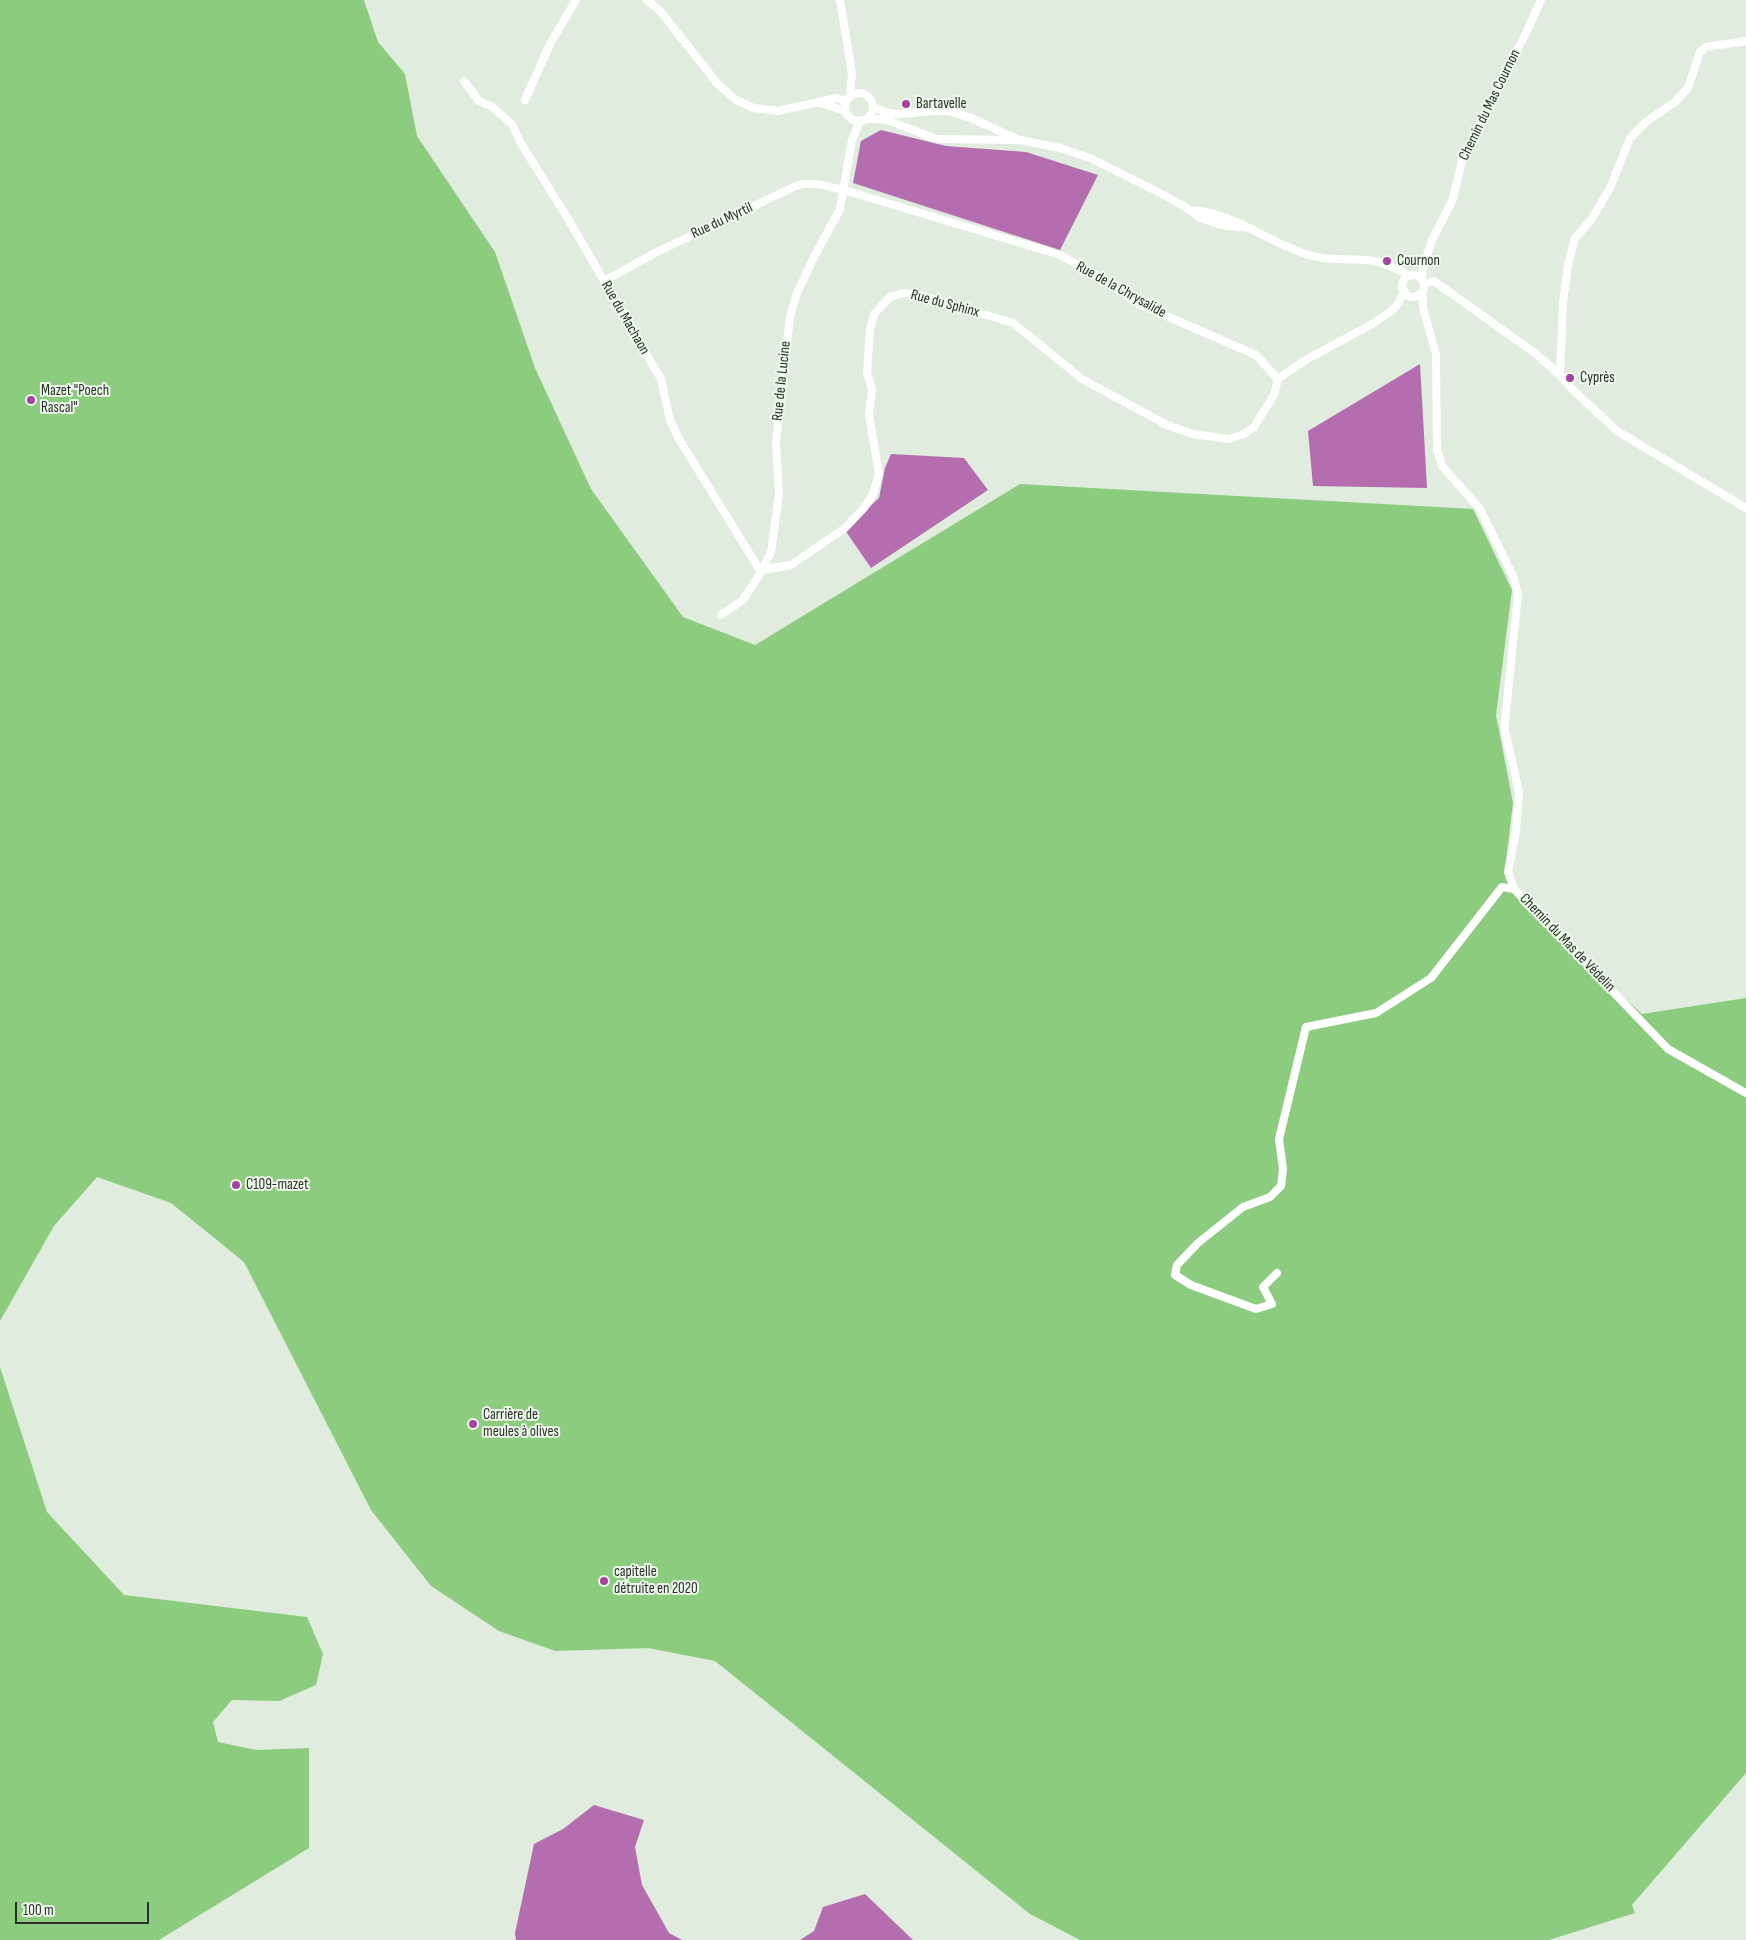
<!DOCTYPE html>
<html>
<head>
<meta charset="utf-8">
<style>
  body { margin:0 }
  #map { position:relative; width:1746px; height:1940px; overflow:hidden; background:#e0ecdd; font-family:"Sofia Sans Condensed",sans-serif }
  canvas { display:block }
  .scale { position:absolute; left:15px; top:1902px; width:134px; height:22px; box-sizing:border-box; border:2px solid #2a2e29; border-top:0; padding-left:6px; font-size:15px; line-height:18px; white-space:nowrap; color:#2a2e29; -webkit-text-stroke:4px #edfaeb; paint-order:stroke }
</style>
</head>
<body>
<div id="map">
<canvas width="1746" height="1940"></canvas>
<div class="scale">100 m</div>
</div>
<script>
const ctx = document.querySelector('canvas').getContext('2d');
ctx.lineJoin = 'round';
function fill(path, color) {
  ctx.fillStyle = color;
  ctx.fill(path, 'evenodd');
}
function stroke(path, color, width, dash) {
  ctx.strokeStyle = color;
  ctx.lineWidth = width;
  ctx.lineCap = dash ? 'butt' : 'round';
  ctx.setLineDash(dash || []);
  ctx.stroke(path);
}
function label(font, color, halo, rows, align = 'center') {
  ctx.font = font + ' "Sofia Sans Condensed",sans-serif';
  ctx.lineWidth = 4;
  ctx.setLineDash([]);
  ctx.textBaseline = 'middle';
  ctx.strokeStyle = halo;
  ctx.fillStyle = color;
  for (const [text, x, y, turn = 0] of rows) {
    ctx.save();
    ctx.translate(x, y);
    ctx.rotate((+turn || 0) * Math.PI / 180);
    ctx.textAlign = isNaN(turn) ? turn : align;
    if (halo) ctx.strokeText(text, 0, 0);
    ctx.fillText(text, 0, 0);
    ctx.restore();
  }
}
fill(new Path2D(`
  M0,0h364l14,42 27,32 12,62 78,116 40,116 56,121 92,128 72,28 265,-161 453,25 39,81 -16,125 17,88 -8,66 17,36 120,109 104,-16v775l-114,132 3,8 -86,27h-469l-50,-26 -315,-253 -67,-13 -93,3 -56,-20 -68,-45 -60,-76 -127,-248 -73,-59 -74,-26 -43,49 -54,95z
  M0,1367l47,145 77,83 183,22 16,37 -7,31 -37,16 -47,-1 -19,22 5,20 38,8 53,-2v100l-150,92h-159z`), '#8ccc7e');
fill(new Path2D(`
  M881,130l65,16 80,6 72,23 -38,75 -207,-67 8,-42z
  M1420,364l7,124 -114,-2 -5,-55z
  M891,454l73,4 24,32 -117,78 -26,-38 34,-32 6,-30z
  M594,1805l50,15 -9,27 7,38 27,48 13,7h-166l-1,-7 19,-89 29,-15z
  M865,1894l48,46h-113l14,-9 9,-24z`), '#b46daf');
stroke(new Path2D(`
  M647,0l14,12 56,71 19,17 18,8 24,3 59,-13 9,3
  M840,0l12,74 -2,22
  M464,81l15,20 12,5 21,18 8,18 47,75 94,162 9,41 9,19 82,133
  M845 107a14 14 0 1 1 28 0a14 14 0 1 1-28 0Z
  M525,100l25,-56 26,-44
  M821,103l24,8
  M874,107c27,15 45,1 72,4 20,2 51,20 70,27
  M867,119h13l10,2 46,18 84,1 40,8 30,10 72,36 28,16 8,7 23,8 28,3
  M1190,210c43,2 79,33 119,45 21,7 43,2 65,6 13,2 24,9 36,15
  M1402 286a11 11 0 1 1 22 0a11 11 0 1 1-22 0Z
  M1422,279l1,-11 9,-28 21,-41 10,-43 63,-123 15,-33
  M604,281l53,-29 141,-67c17,-4 30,2 46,5l216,65 36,20 43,29 117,51 22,24 26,-18 68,-37 21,-14 6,-8 5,-11
  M1424,284l10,-3 102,73 24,21 12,14 45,42 129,77
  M1421,294l2,3v11l13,46 1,95 5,17 38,43 33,67 5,18 -13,127v10l14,61 -3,39 -8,41 6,17 154,160 78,44
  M1560,375l3,-72 5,-38 7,-27 16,-18 19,-32 20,-50 16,-16 29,-20 13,-14 12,-36 6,-5 40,-6
  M762,570l29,-5 54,-37 19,-20 9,-14 6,-20 -10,-59 3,-26 -5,-16 3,-43 4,-16 16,-17 14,-4 16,2 93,28 69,56 85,46 26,9 36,5 15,-5 10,-7 20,-32 4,-16
  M721,615l22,-15 18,-28 10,-20 8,-58 -3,-51 14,-126 7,-24 17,-36 26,-48 12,-69 8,-19
  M1277,1273l-14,14 9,17 -16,5 -65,-24 -16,-10 2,-10 21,-22 45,-36 27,-10 11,-11 2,-17 -4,-30 27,-112 70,-14 55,-35 71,-91 12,2`), '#fff', 8);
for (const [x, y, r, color] of [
  [906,104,5,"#a841a4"],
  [1387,261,5,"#a841a4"],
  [1570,378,5,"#a841a4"],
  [31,400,5,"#a841a4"],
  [236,1185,5,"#a841a4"],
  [473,1424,5,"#a841a4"],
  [604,1581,5,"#a841a4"]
]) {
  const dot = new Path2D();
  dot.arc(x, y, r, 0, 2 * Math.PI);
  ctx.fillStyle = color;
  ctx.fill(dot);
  stroke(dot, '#edfaeb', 2);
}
label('15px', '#2a2e29', '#edfaeb', [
  ["Bartavelle",916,104],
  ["Cournon",1397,261],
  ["Cyprès",1580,378],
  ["Mazet \"Poech",41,391],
  ["Rascal\"",41,408],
  ["C109-mazet",246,1185],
  ["Carrière de",483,1415],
  ["meules à olives",483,1432],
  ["capitelle",614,1572],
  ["détruite en 2020",614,1589]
], 'left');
label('15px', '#2a2e29', '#edfaeb', [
  ["Chemin du Mas Cournon",1490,105,-64],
  ["Rue du Myrtil",722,221,-25],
  ["Rue de la Chrysalide",1121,290,29],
  ["Rue du Sphinx",945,304,15],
  ["Rue du Machaon",625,318,60],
  ["Rue de la Lucine",782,381,-84],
  ["Chemin du Mas de Védelin",1567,943,46]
]);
</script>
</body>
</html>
